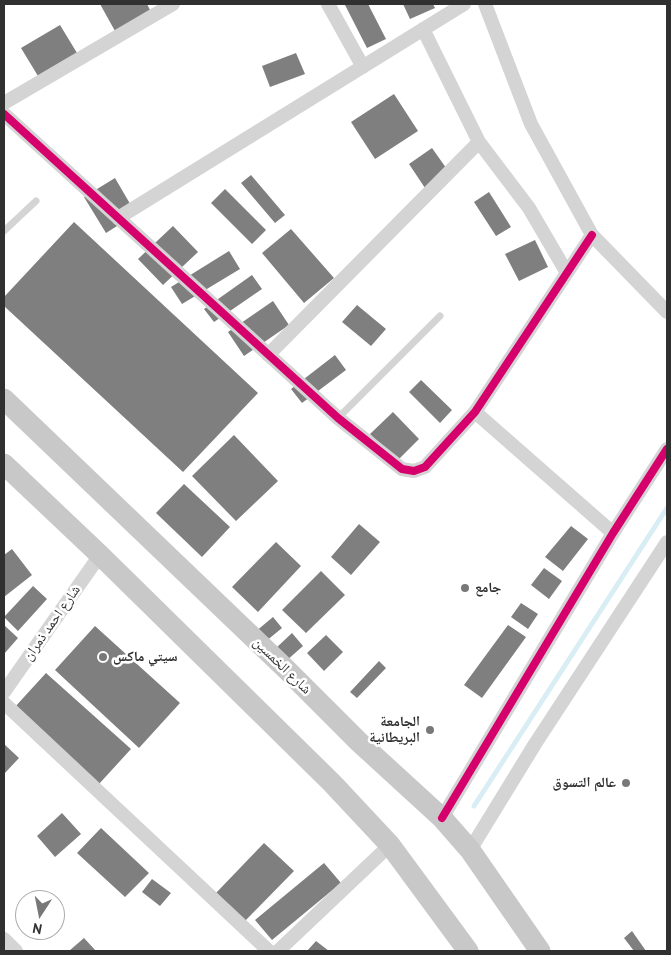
<!DOCTYPE html>
<html>
<head>
<meta charset="utf-8">
<style>
  body { margin:0 }
  #map { position:relative; width:671px; height:955px; overflow:hidden; background:#fff; font-family:"PT Sans",sans-serif }
  canvas { display:block }
  .frame { position:absolute; inset:0; border:5px solid #303030; pointer-events:none }
  .north { position:absolute; left:15px; top:890px; width:50px; height:50px; box-sizing:border-box; background:#fff; border:1px solid #acacac; border-radius:50%; rotate:191deg; font-size:14px; font-weight:700; line-height:20px; text-align:center; color:#303030 }
  .north::after { content:''; display:block; margin:auto; width:18px; height:22px; background:#787878; clip-path:polygon(50% 0,100% 100%,50% 72%,0 100%) }
</style>
</head>
<body>
<div id="map">
<canvas width="671" height="955"></canvas>
<div class="frame"></div>
<div class="north">N</div>
</div>
<script>
const ctx = document.querySelector('canvas').getContext('2d');
ctx.lineJoin = 'round';
function stroke(path, color, width, dash) {
  ctx.strokeStyle = color;
  ctx.lineWidth = width;
  ctx.lineCap = dash ? 'butt' : 'round';
  ctx.setLineDash(dash || []);
  ctx.stroke(path);
}
function fill(path, color) {
  ctx.fillStyle = color;
  ctx.fill(path, 'evenodd');
}
function label(font, color, halo, rows, align = 'center') {
  ctx.font = font + ' "PT Sans","Noto Naskh Arabic",sans-serif';
  ctx.lineWidth = 5;
  ctx.setLineDash([]);
  ctx.textBaseline = 'middle';
  ctx.strokeStyle = halo;
  ctx.fillStyle = color;
  for (const [text, x, y, turn = 0] of rows) {
    ctx.save();
    ctx.translate(x, y);
    ctx.rotate((+turn || 0) * Math.PI / 180);
    ctx.textAlign = isNaN(turn) ? turn : align;
    if (halo) ctx.strokeText(text, 0, 0);
    ctx.fillText(text, 0, 0);
    ctx.restore();
  }
}
stroke(new Path2D(`
  M474,806l193,-298`), '#d8eef4', 5);
fill(new Path2D(`
  M100,4h47l4,8 -36,19z
  M348,4h20l18,35 -19,9 -22,-43z
  M403,4h30l2,4 -25,11z
  M60,25l17,28 -39,23 -17,-28z
  M296,53l9,21 -35,13 -8,-21z
  M394,94l24,37 -43,28 -24,-37z
  M432,148l17,24 -24,16 -16,-24z
  M251,175l34,40 -10,8 -34,-40z
  M115,178l21,36 -30,19 -22,-36z
  M225,189l41,41 -14,14 -41,-41z
  M489,192l22,35 -15,9 -22,-34z
  M74,222l184,171 -75,79 -179,-166v-9z
  M173,226l25,26 -35,33 -25,-26z
  M291,229l43,49 -30,25 -42,-50z
  M535,240l13,27 -29,14 -14,-27z
  M229,251l11,18 -58,35 -11,-17z
  M252,275l10,14 -48,33 -10,-13z
  M273,301l16,24 -45,31 -16,-24z
  M357,305l29,24 -15,17 -29,-24z
  M335,355l11,15 -44,33 -11,-14z
  M421,380l31,30 -12,13 -31,-31z
  M393,412l26,27 -22,22 -27,-27z
  M234,435l44,46 -42,40 -44,-45z
  M184,484l46,43 -28,30 -46,-44z
  M359,524l21,18 -29,33 -20,-18z
  M571,526l17,13 -25,32 -18,-14z
  M276,542l25,24 -43,46 -26,-25z
  M12,549l20,26 -28,22v-42z
  M544,568l18,13 -13,18 -18,-14z
  M321,571l24,24 -39,38 -24,-23z
  M33,586l14,13 -29,32 -14,-14z
  M521,603l17,11 -10,15 -17,-12z
  M273,617l9,11 -17,14 -10,-10z
  M4,625l14,13 -14,16z
  M508,625l18,12 -44,61 -18,-13z
  M95,626l85,77 -41,45 -84,-78z
  M292,633l11,13 -17,15 -11,-12z
  M326,635l17,17 -19,19 -17,-18z
  M379,661l7,7 -29,30 -7,-6z
  M46,673l85,76 -32,35 -85,-76z
  M4,744l15,14 -15,16z
  M62,813l19,21 -26,23 -18,-21z
  M101,828l48,45 -24,24 -48,-44z
  M264,843l30,28 -49,50 -29,-28z
  M324,863l17,20 -69,57 -17,-20z
  M152,879l19,14 -11,13 -18,-14z
  M632,931l14,20h-12l-10,-13z
  M84,938l12,13h-27z
  M316,941l13,10h-22z`), '#7f7f7f');
stroke(new Path2D(`
  M4,231l32,-30
  M338,418l102,-102`), '#d4d4d4', 7);
stroke(new Path2D(`
  M328,4l35,63
  M485,4l46,120 61,111 75,77
  M423,29l56,113 50,66 38,65
  M4,103l169,-99
  M4,114l334,304 64,51 12,2 11,-4 50,-55 117,-177
  M118,218l346,-214
  M268,355l211,-213
  M475,412l138,121
  M4,692l96,-137
  M4,703l265,248
  M442,818l171,-285 54,-84
  M470,850l65,-106 132,-202
  M4,939l12,12
  M278,951l112,-106`), '#d4d4d4', 14);
stroke(new Path2D(`
  M4,399l283,271 72,72 83,76 28,32 70,101
  M4,464l96,91 232,228 58,62 78,106`), '#c8c8c8', 21);
stroke(new Path2D(`
  M4,114l334,304 64,51 12,2 11,-4 50,-55 117,-177
  M442,818l171,-285 54,-84`), '#d6006c', 8);
for (const [x, y, r, color] of [
  [465,588,5,"#787878"],
  [103,657,5,"#787878"],
  [430,730,5,"#787878"],
  [626,783,5,"#787878"]
]) {
  const dot = new Path2D();
  dot.arc(x, y, r, 0, 2 * Math.PI);
  ctx.fillStyle = color;
  ctx.fill(dot);
  stroke(dot, '#fff', 2);
}
label('bold 14px', '#303030', '#fff', [
  ["جامع",475,588],
  ["سيتي ماكس",113,657],
  ["الجامعة",420,722,"right"],
  ["البريطانية",420,738,"right"],
  ["عالم التسوق",616,783,"right"]
], 'left');
label('14px', '#303030', '#fff', [
  ["شارع احمد ذمران",52,623,-55],
  ["شارع الخمسين",282,666,44]
]);
</script>
</body>
</html>
